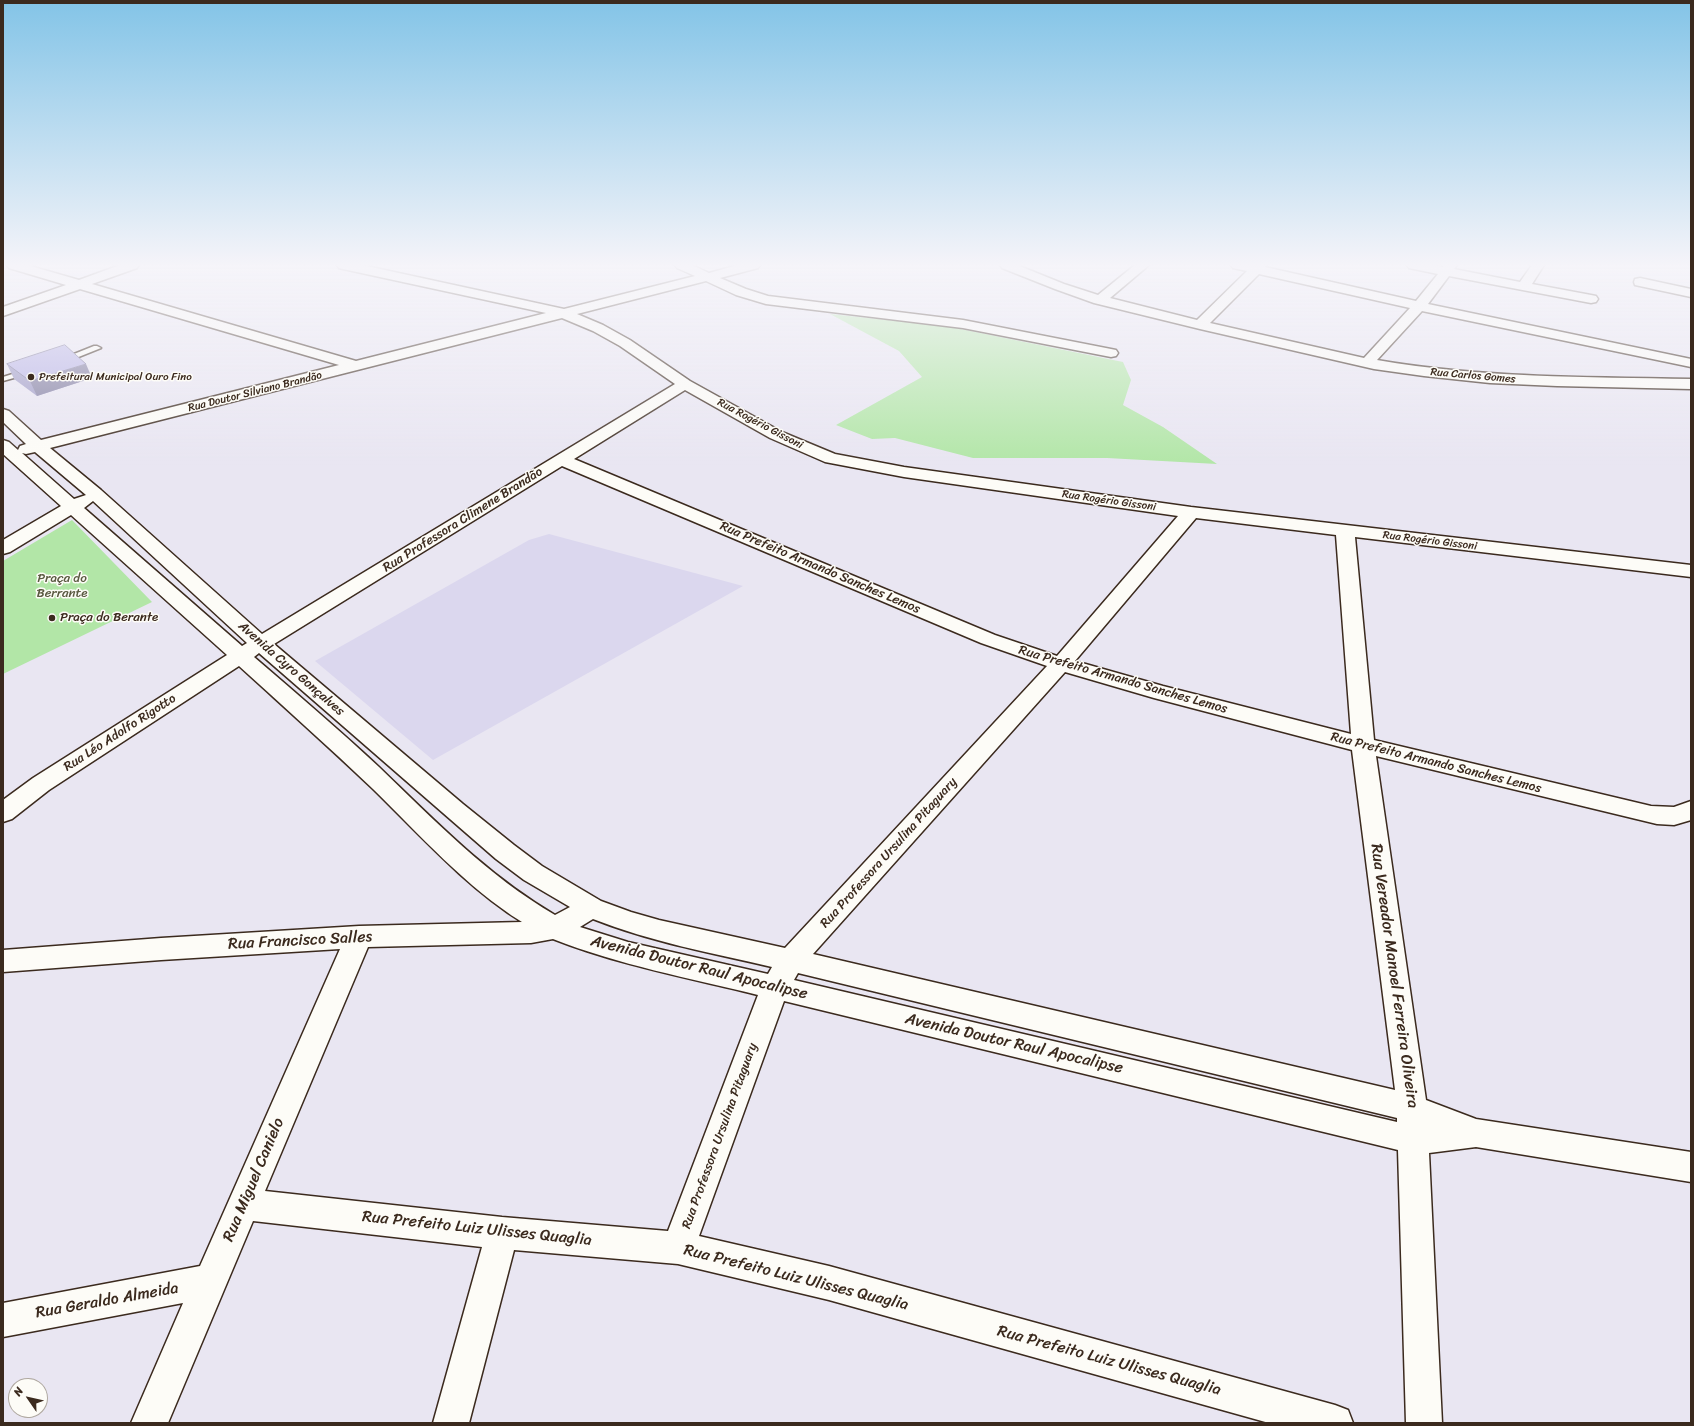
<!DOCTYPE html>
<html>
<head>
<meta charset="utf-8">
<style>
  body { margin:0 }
  #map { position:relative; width:1694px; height:1426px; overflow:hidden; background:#e9e6f2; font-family:Sriracha,sans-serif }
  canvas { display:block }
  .frame { position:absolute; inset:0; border:4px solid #3b2a1e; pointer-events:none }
  .north { position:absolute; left:8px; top:1378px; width:40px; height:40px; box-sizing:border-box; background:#fdfcf7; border:1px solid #afa8a0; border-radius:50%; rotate:304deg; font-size:11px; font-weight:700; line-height:16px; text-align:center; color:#3b2a1e }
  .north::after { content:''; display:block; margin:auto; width:14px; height:18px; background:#3b2a1e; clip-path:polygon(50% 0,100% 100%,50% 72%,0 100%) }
</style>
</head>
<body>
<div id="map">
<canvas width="1694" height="1426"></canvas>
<div class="frame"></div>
<div class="north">N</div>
</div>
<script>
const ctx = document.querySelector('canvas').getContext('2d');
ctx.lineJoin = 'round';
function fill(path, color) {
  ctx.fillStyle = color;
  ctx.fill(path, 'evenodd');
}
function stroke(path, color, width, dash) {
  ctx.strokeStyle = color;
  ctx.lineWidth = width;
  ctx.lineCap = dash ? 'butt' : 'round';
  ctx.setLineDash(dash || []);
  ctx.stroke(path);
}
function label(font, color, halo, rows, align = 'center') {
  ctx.font = font + ' Sriracha,sans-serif';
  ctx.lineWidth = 3;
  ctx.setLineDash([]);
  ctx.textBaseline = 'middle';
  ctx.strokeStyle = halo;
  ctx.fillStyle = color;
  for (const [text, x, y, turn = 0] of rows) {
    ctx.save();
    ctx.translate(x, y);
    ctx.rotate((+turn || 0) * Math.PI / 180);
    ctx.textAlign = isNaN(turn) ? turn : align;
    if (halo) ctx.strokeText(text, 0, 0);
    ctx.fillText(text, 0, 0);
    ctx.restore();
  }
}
fill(new Path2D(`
  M549,534l194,52 -310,174 -118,-99 214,-121z`), '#dbd7ee');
fill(new Path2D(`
  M830,314l116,12 177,36 8,18 -8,25 40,22 54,37 -110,-6h-134l-78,-20 -23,1 -36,-14 86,-48 -23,-26z
  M72,520l80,82 -149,72v-113z`), '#b2e6a7');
const service = new Path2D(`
  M94,346h3l4,2 -35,14h-6l-1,-2z
  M25,370h3v4l-25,7v-4z`);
const minor = new Path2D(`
  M7,265h20l52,15 41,-15h19l-2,3 -45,16 264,77 190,-48 -203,-44 -4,-1 -2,-3h25l202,44 131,-33 -18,-8 -2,-3h17l17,8 29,-8h22l-2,3 -38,10 26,11 22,7 195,24 148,29 5,1 2,3 -2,3 -5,1 -148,-29 -197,-24 -30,-9 -30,-14 -129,33 26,11 27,15 60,41 92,51 53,22 69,13 287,40 500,58v12l-336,-40 19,203 277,66 23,1 17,-6v19l-17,5 -17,-1 -281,-68 50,344 50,19 215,33v30l-215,-35 -47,6 13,270h-36l-8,-273 -614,-149 -85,235 130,30 506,139 13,5 5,13h-84l-440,-123 -151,-36 -164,-14 -45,173h-36l49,-176 -229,-26 -85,202h-37l52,-120 -180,34v-34l197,-37 140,-317 -179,11 -158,12v-22l158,-12 198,-12 163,-4c-55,-34 -103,-88 -149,-133 -44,-42 -89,-82 -134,-123l-190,124 -37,29 -9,3v-22l30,-22 194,-123 -156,-140 -61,37 -7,2v-14l58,-34 -58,-52v-14l6,2 9,8 2,-4 6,-2 -23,-22v-13l6,2 32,29 298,-75 -259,-76 -77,27v-9l63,-22 -57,-17zM562,318l31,13 27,15 55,38 -413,250 -161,-144 -51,-42zM685,390l85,48 55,24 79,15 274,39 -121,140 -62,-21 -421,-176zM35,452l51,43 -12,4 -52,-46 4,1zM562,466l419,177 66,23 -262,282 -126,-28 -28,-8 -30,-11 -59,-35 -28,-21 -51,-41 -189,-160zM93,501l154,142 -5,3 -158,-138zM1196,518l140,17 15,199 -188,-48 -88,-25zM259,653l237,206 28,21 46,27 -15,8c-67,-39 -121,-95 -176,-148 -41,-38 -83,-74 -125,-110zM1065,672l89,26 198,52 43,340 -582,-136zM593,919c58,23 119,34 179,48l-4,7 -140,-32 -48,-15zM553,939c66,26 136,39 205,56l-90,236 -166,-14 -237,-26 103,-244 163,-4zM798,973l599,145v4l-603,-142z
  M1000,265h17l47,19 34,11 37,-30h14l-39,33 87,22 50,-49 -14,-3 -2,-3h35l-1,2 151,34 22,-27 -29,-6 -2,-3h27l9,2 1,-2h13l-3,4 66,13 12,-17h12l-12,19 59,11 5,1 2,3 -2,3 -5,1 -142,-27 -21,28 263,55v8l-269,-56 -45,49c104,18 209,17 314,19v10l-134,-3 -67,-3 -66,-7 -50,-7 -174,-40 -106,-26 -39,-14 -53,-21zM1259,274l151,34 -46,50 -154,-35z
  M1640,278l51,11v8l-56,-12 -1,-3 1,-3z`);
stroke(service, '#3b2a1e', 3);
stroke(minor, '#3b2a1e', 3);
fill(service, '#fdfcf7');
fill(minor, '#fdfcf7');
fill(new Path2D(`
  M7,364l85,14 -55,18 -23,-17z`), '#9f9bc6');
fill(new Path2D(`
  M86,364l6,14 -55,18 -7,-15z`), '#827ea1');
const building = new Path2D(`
  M65,345l21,19 -56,17 -23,-17z`);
fill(building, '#b9b4e6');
stroke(building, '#827ea1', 1);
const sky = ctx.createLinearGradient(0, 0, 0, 465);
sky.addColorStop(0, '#83c4e7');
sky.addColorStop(0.57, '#f5f4f9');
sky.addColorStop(1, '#f5f4f900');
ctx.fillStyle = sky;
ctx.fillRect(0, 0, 1694, 465);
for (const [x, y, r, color] of [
  [31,377,4,"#3b2a1e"],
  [52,618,4,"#3b2a1e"]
]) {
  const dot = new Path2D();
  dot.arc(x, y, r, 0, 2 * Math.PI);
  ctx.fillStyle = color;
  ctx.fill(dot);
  stroke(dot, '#fdfcf7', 1.5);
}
label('11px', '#3b2a1e', '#fdfcf7', [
  ["Rua Carlos Gomes",1473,376,5],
  ["Rua Doutor Silviano Brandão",255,392,-14],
  ["Rua Rogério Gissoni",760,424,28],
  ["Rua Rogério Gissoni",1109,501,8],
  ["Rua Rogério Gissoni",1430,541,7]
]);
label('11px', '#3b2a1e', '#fdfcf7', [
  ["Prefeitural Municipal Ouro Fino",39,377]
], 'left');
label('13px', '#3b2a1e', '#fdfcf7', [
  ["Rua Professora Climene Brandão",463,520,-32],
  ["Rua Prefeito Armando Sanches Lemos",820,568,23],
  ["Avenida Cyro Gonçalves",291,669,41],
  ["Rua Prefeito Armando Sanches Lemos",1123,680,16],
  ["Rua Léo Adolfo Rigotto",120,733,-33],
  ["Rua Prefeito Armando Sanches Lemos",1436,763,14],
  ["Rua Professora Ursulina Pitaguary",889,853,-48],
  ["Rua Professora Ursulina Pitaguary",720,1136,-70]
]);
label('13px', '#595940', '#fdfcf7', [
  ["Praça do",62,579],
  ["Berrante",62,594]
]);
label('13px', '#3b2a1e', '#fdfcf7', [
  ["Praça do Berante",60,618]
], 'left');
label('16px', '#3b2a1e', '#fdfcf7', [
  ["Rua Francisco Salles",300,941,-3],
  ["Avenida Doutor Raul Apocalipse",699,968,14],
  ["Rua Vereador Manoel Ferreira Oliveira",1394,976,82],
  ["Avenida Doutor Raul Apocalipse",1014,1044,13],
  ["Rua Miguel Canielo",254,1180,-67],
  ["Rua Prefeito Luiz Ulisses Quaglia",477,1229,6],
  ["Rua Prefeito Luiz Ulisses Quaglia",796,1278,14],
  ["Rua Geraldo Almeida",107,1301,-10],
  ["Rua Prefeito Luiz Ulisses Quaglia",1109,1361,15]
]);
</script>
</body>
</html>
